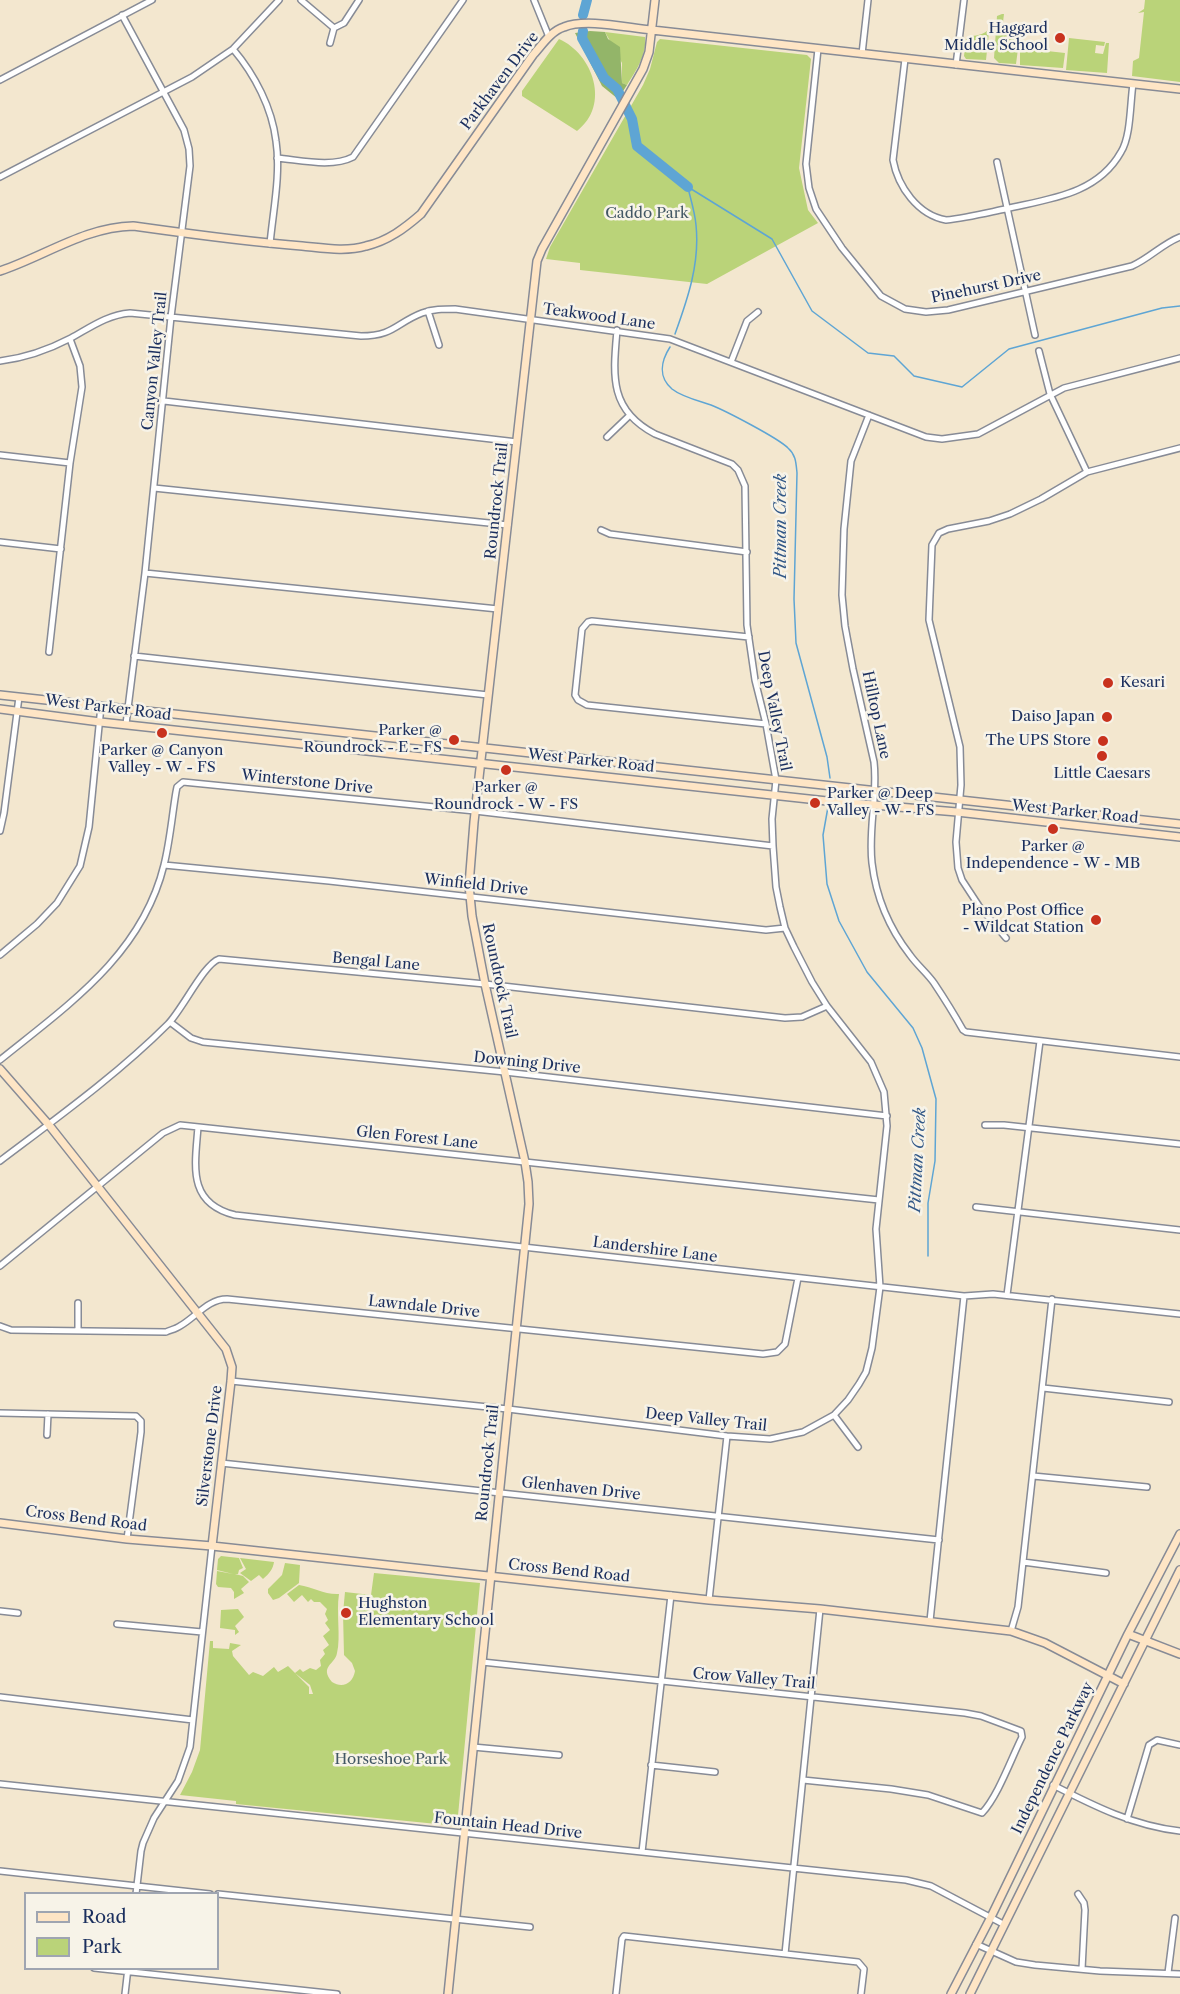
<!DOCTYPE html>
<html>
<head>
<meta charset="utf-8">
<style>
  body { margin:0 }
  #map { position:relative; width:1180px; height:1994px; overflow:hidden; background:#f3e7cf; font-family:"Libre Caslon Text",serif }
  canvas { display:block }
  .legend { position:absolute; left:24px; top:1892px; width:195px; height:78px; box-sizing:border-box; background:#f7f3e8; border:2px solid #9fa5b1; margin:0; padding:8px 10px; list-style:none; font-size:18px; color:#1b2f5e }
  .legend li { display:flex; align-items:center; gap:12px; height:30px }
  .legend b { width:30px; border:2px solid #9fa5b1 }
</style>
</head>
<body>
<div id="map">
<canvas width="1180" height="1994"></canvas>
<ul class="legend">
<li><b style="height:8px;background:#fee5c5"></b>Road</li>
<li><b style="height:16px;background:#bad379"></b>Park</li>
</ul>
</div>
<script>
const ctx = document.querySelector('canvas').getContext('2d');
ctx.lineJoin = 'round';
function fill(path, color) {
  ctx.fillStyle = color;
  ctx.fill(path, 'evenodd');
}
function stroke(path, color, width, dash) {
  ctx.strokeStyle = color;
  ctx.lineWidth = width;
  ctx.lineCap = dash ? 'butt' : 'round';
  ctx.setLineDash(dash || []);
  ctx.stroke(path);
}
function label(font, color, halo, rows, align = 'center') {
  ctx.font = font + ' "Libre Caslon Text",serif';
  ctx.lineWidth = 5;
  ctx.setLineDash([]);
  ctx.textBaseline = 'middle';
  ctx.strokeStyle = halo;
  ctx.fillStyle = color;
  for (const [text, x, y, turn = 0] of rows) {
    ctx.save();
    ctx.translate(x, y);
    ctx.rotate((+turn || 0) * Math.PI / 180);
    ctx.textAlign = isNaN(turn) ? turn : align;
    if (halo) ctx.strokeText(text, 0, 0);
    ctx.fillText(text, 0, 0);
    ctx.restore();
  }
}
fill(new Path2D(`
  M1145,0h35v82l-48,-6 1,-15 6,-3 5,-46 -6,1 6,-4z
  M1002,14h2l-2,16 17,1 1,3 -4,30 -17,-1 -5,-5 3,-42z
  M987,31l2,1 -3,28 -20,-1 -2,-3 2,-17c7,-5 14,-2 21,-8z
  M605,32l40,5c2,17 -9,34 -18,48l-5,-2v-20z
  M1069,38l36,4 -1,4 -8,-1 -1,8 8,1 3,-11h3l-2,30 -41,-3z
  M559,39c34,15 52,66 18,92l-55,-35v-5z
  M660,39l147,16 4,4 -12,109 9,42 10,13 -111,61 -127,-14v-7l-34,-4 4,-12 93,-162 7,-16 7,-27z
  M1020,48l45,5 -2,15 -43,-3z
  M221,1556l18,2 4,10 -4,2 -1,4h-3l8,2 6,6 -8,7 3,4 -10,6v-7l-3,-4 -13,-1 -2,-3 1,-13 16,3 -16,-4 1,-11z
  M240,1558l34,4c-1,7 -5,12 -11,17l-4,-4 -8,6 -11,-8 6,-4z
  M285,1563l15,2 -1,18 -20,15 -6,2 -5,-7v-4l14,-14z
  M374,1573l106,10 -23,243 -221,-22v-3l-56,-6 12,-23 8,-22 10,-109h3v7l16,1 1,-6 11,2 -9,6 1,5 16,19 4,-3 10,4 11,-9 4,5 10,-6 21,21v7h4l-3,-9 -15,-12 5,-4 3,3 7,-4 6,2 5,-4 -1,-6 5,-6 -2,-4 6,-5 -6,-9 7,-6 -5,-7 3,-3 -3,-6 2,-5 -7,-7h-6l-3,-3 -3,3 -6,-7 -8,7 -7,-8 12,-9c14,2 26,10 40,9 -3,19 2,43 -2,59 -2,12 -18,13 -5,29 11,7 21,1 23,-11l-3,-8 -8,-8 -1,-42 2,-21 26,3z
  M238,1609l6,8 -9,9 4,6 -4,3v-5l-15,-2 1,-18z`), '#bad379');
fill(new Path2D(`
  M590,31l15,1 3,7 12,8 2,36 5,2 -9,14 -16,-13 -27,-53z`), '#93b569');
stroke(new Path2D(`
  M688,187l84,52 40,72 56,42 26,3 20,20 48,11 47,-38 153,-41 18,-2
  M675,334c13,-36 25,-71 21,-109 -1,-12 -5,-25 -8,-37
  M670,347c-9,14 -12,30 2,42 10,8 27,12 39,16 15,6 67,33 77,43 8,7 8,15 9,25l-3,126 2,44 31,114 3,21
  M828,807l-5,28 4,49 12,37 28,51 46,56 9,20 14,51 -1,62 -7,42v53`), '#5ea5d4', 1.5);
stroke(new Path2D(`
  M583,15l4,-15
  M583,31l-1,7 22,40 13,11 15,30 5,27 51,41`), '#5ea5d4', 10);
const street = new Path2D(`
  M301,0l33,28
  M534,0l15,37
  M122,15l62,115 5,19 1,17 -19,151 -26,256 -19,151
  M330,43l4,-15 10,-5 15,-23
  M233,49c22,26 39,59 43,92 5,33 -3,70 -6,103
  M818,49l-12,115 3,24 7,21 26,39 39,48 24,13 21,3 22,-2 184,-44c18,-8 30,-22 48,-29
  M862,54l6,-54
  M905,59l-12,101c5,27 25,55 53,60 20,-2 40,-7 59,-11 43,-10 92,-14 116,-57 10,-16 9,-48 12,-68
  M956,65l8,-65
  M0,80l152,-80
  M277,158c23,2 55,10 76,-1l110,-157
  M997,162l38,173
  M0,177l192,-100 41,-28 46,-49
  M428,311l11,34
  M1039,351l11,43 37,78
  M0,361c25,-3 48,-11 71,-23 20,-11 36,-23 59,-25l231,23c33,0 35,-13 61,-23 11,-4 21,-4 33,-4l215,30 256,98 16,2 36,-5 86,-46 116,-30
  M731,362l16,-41 11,-9
  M164,401l353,41
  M869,415l-18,46 -7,68 -2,66 3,31 8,43 21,93c4,33 -6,67 -2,101 4,34 17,65 38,92 7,10 17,18 24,28 10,15 20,31 29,47l3,2 214,25
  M607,437l23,-22
  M0,455l70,8
  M154,488l354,37
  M601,530l9,4 137,18
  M0,542l61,7
  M145,573l353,36
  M749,637l-157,-16 -4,1 -6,7 -7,66 3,5 9,5 179,19
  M49,652l21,-189 12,-76 -2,-21 -10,-27
  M134,656l354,39
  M0,831l4,-18 15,-116
  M164,865l165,16 437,49 19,-2
  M1006,938l-27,-32 -17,-26 -4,-12 -2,-26 5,-57 -1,-38 -31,-127 3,-75 7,-12 9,-4 41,-8 21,-7 31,-15 46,-27 93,-24
  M0,955l37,-31 20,-21 23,-37 9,-39 12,-121
  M170,1022l21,16 12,4 302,30 382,44
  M0,1060c68,-55 142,-105 164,-195 6,-24 8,-49 12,-73l1,-5 6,-5 292,29 298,35
  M985,1125h19l176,19
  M198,1127c-3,39 -11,76 37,88l729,81 29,-2 187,20
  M0,1161c57,-43 118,-87 168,-137 14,-14 36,-60 51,-65l266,25 300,34 17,-1 25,-11
  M976,1207l204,23
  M0,1266l163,-133 17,-8 699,75
  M1007,1295l33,-254
  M78,1303v27
  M0,1326l11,4 155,2c4,-2 10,-3 14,-6 16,-9 28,-27 47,-27l536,55 14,-2 8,-8 13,-66
  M231,1381l277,28 219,27 43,3 33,-7 31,-17 14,-15 11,-16 7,-12 6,-24 8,-61 -4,-58 11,-103 -3,-34 -13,-30 -44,-56 -15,-24 -18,-35 -9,-19 -5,-21 -4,-20 -3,-41 -1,-27 4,-39 -10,-56 -11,-44 -8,-55 -2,-139 -7,-16 -6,-6 -77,-30c-46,-24 -42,-58 -38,-104
  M1043,1388l126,14
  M0,1413l136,3 5,5v11l-14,107
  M834,1415l24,32
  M47,1435l1,-21
  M221,1463l718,77
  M1033,1476l114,11
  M1023,1562l83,11
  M709,1600l18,-164
  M0,1611l18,2
  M930,1621l34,-325
  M117,1624l85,8
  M1011,1631l7,-24 34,-308
  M482,1662l483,51 16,3 40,15 1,6c-11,22 -24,59 -40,76l-54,-18 -37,-6 -88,-9
  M0,1697l193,23
  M473,1747l86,8
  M651,1765l64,7
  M0,1784l906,96 25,6 72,38
  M1053,1785c41,21 81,41 127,46
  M1127,1819l22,-74 8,-5 23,5
  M642,1852l29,-257
  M0,1871l210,23
  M136,1894l5,-43 2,-8 11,-25 24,-37 12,-34 22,-201
  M218,1894l312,33
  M1078,1894l6,9 1,7 -3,59
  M976,1944l40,18 19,3 65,6 80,3
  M785,1954l35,-345
  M94,1968l243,26
  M1168,1973l7,-55
  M125,1994l3,-26
  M616,1994l6,-55 2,-3 234,26 6,7 -3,25`);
const secondary = new Path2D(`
  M0,271c45,-15 85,-44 133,-45 57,8 113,16 169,20 21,2 44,6 64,0 22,-5 39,-18 55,-32l112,-159c9,-10 18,-24 31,-28 22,-9 64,1 88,3l528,59
  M0,695l1180,129
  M0,709l100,13 727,79 130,11 223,25
  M0,1069l49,56 177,224 6,18 -1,14 -19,165
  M0,1523l127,16 85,7 497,54 111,9 191,22 34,12 79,41
  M1128,1634l52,20
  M448,1994l81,-790 -1,-22 -3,-20 -40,-178 -13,-68 -3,-31 5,-63 63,-561 5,-12 101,-180 6,-17 6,-52
  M951,1994l40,-77 137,-283 52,-100
  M970,1994l210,-424`);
stroke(street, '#878b96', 8);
stroke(secondary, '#878b96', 10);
stroke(street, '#fff', 5);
stroke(secondary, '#fee5c5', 7);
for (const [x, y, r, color] of [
  [1060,38,6,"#c8321e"],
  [1108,683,6,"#c8321e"],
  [1107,717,6,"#c8321e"],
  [162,733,6,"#c8321e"],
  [454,740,6,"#c8321e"],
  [1103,741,6,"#c8321e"],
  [1102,756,6,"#c8321e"],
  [506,770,6,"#c8321e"],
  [815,803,6,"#c8321e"],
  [1053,829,6,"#c8321e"],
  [1096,920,6,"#c8321e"],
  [346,1613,6,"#c8321e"]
]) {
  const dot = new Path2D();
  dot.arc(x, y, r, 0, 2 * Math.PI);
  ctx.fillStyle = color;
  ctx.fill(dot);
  stroke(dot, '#f7f3e8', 2);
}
label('15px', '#1b2f5e', '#f7f3e8', [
  ["Haggard",1048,29],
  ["Middle School",1048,46],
  ["Kesari",1120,683,"left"],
  ["Daiso Japan",1095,717],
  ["Parker @",442,731],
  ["Roundrock - E - FS",442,748],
  ["The UPS Store",1091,741],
  ["Parker @ Canyon",162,751,"center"],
  ["Valley - W - FS",162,768,"center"],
  ["Little Caesars",1102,774,"center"],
  ["Parker @",506,788,"center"],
  ["Roundrock - W - FS",506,805,"center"],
  ["Parker @ Deep",827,794,"left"],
  ["Valley - W - FS",827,811,"left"],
  ["Parker @",1053,847,"center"],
  ["Independence - W - MB",1053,864,"center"],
  ["Plano Post Office",1084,911],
  ["- Wildcat Station",1084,928],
  ["Hughston",358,1604,"left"],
  ["Elementary School",358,1621,"left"]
], 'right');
label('15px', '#1b2f5e', '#f7f3e8', [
  ["Parkhaven Drive",500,81,-53],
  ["Pinehurst Drive",986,287,-12],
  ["Teakwood Lane",599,317,8],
  ["Canyon Valley Trail",155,361,-84],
  ["Roundrock Trail",497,501,-84],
  ["West Parker Road",108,708,7],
  ["Deep Valley Trail",774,711,79],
  ["Hilltop Lane",876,715,78],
  ["West Parker Road",591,761,6],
  ["Winterstone Drive",307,782,6],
  ["West Parker Road",1075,812,6],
  ["Winfield Drive",476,885,6],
  ["Bengal Lane",376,962,5],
  ["Roundrock Trail",499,981,78],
  ["Downing Drive",527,1063,6],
  ["Glen Forest Lane",417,1138,6],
  ["Landershire Lane",655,1250,7],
  ["Lawndale Drive",424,1307,6],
  ["Deep Valley Trail",706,1420,6],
  ["Silverstone Drive",210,1446,-83],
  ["Roundrock Trail",488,1463,-84],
  ["Glenhaven Drive",581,1489,6],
  ["Cross Bend Road",86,1519,7],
  ["Cross Bend Road",569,1571,6],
  ["Crow Valley Trail",754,1679,5],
  ["Independence Parkway",1053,1758,-64],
  ["Fountain Head Drive",508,1826,6]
]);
label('15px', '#435865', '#f7f3e8', [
  ["Caddo Park",647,214],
  ["Horseshoe Park",391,1760]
]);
label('italic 16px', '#325887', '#f7f3e8', [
  ["Pittman Creek",781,526,-90],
  ["Pittman Creek",918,1160,-87]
]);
</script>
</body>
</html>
